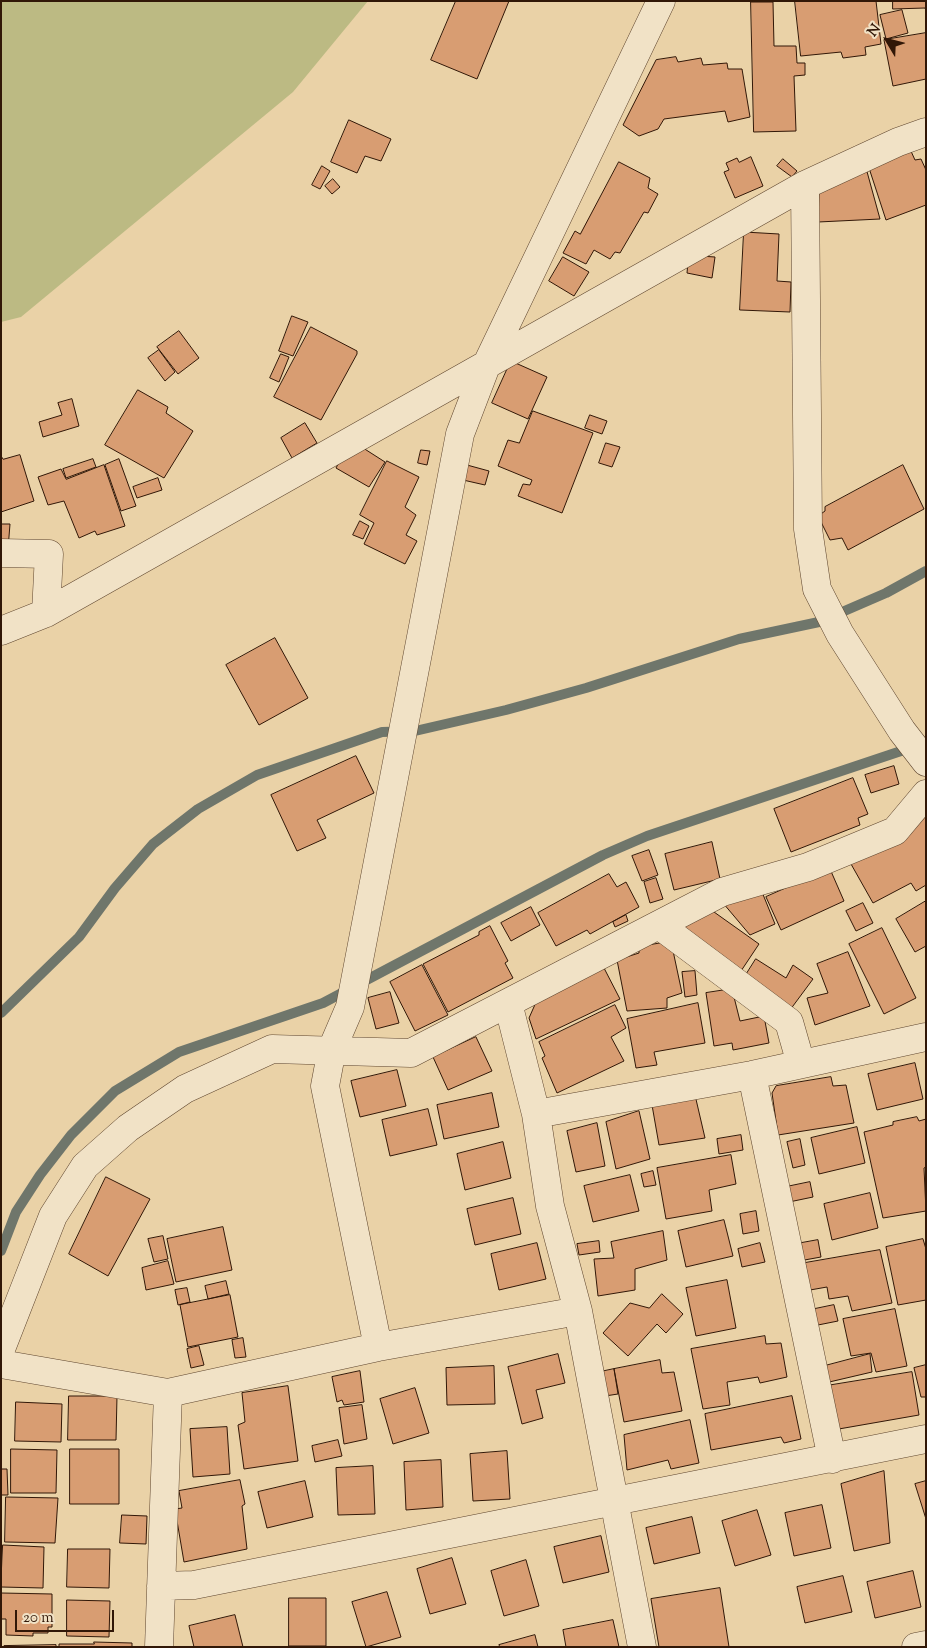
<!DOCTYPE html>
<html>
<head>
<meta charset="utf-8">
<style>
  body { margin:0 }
  #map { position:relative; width:927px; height:1648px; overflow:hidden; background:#ead2a7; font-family:"Sorts Mill Goudy",serif }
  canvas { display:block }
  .frame { position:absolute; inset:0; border:2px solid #311707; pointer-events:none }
  .north { position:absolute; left:862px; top:15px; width:50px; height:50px; -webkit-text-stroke:4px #f1e2c6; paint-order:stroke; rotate:307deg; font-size:14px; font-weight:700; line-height:20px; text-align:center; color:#311707 }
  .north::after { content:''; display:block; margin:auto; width:18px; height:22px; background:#311707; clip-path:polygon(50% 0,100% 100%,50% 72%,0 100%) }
  .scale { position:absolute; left:15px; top:1610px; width:99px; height:22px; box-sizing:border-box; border:2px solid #311707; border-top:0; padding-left:6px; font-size:15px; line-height:18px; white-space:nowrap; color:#311707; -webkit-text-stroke:4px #f1e2c6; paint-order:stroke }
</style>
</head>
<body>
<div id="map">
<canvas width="927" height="1648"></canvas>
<div class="frame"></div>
<div class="north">N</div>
<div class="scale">20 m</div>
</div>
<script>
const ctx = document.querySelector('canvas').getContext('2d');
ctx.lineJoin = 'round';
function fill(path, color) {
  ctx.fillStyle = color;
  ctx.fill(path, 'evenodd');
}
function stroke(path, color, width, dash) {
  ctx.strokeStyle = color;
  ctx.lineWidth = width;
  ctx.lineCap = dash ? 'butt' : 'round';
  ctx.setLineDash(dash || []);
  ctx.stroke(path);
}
fill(new Path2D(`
  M1,1h367l-75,91 -272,225 -20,5z`), '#bcba83');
stroke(new Path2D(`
  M1,1013l78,-76 36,-49 38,-44 45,-35 59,-34 125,-43 33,-1 91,-21 80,-22 153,-49 80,-17 67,-29 40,-22
  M1,1251l15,-39 24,-37 31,-40 44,-44 64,-39 144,-49 280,-148 44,-19 266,-89`), '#6f766b', 10);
const building = new Path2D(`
  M456,1h53l-32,78 -46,-19z
  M795,1h81l5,43 -16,3 1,8 -23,3 -2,-6 -40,4z
  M893,1h33v10l-1,-3 -32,1z
  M751,2h22l1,44h22l1,17h8v12l-11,1 2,55 -42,1z
  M902,10l6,23 -22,6 -6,-24z
  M926,33v46l-33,7 -9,-46z
  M676,57l2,5 23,-4 2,7 24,-2 1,6h14l8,48 -22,5 -3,-11 -61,8 -6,10 -19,7 -16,-11 33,-65z
  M349,120l42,19 -10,22 -16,-5 -8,17 -26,-11z
  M910,149l5,11 6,-1 5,11v35l-40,15 -17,-52z
  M751,157l12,29 -28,12 -11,-26 5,-2 -3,-7 11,-5 2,4z
  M783,159l14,12 -5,6 -15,-11z
  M619,162l31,16 -2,10 10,6 -10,19 -4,-1 -24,41 -5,-1 -5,7 -16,-9 -8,14 -23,-11 12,-22 5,3z
  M322,166l8,5 -10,18 -8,-4z
  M866,168l14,51 -62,3 1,-31z
  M333,179l7,8 -8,7 -7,-8z
  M744,232l35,2 -2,47 14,1 -1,30 -50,-2z
  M700,256l15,1 -3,21 -25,-5 1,-11z
  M563,257l26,15 -15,24 -25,-15z
  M292,316l16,6 -15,34 -14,-5z
  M311,327l46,24v3l-36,66 -47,-23z
  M179,331l20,27 -21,16 -21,-27z
  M159,350l16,22 -10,9 -17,-23z
  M281,354l8,3 -10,25 -9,-4z
  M511,361l36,16 -19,42 -36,-16z
  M138,390l30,17 -2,6 27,18 -29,47 -59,-33z
  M72,399l7,27 -36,11 -4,-15 23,-7 -4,-12z
  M533,411l60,22 -31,80 -44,-17 5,-12 7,1 2,-5 -34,-14 10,-26 11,3z
  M590,415l17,6 -5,13 -17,-6z
  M305,423l12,20 -25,15 -11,-20z
  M606,443l14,4 -8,20 -13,-4z
  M360,446l25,16 -16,25 -33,-19 9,-17z
  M421,450l9,1 -3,14 -9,-2z
  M20,455l14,46 -33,11v-56l2,3z
  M93,459l3,8 -30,11 -3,-9z
  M119,459l17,47 -15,5 -16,-46z
  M387,461l32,16 -14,30 11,8 -10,20 11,6 -12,23 -41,-20 10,-21 -14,-8z
  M104,465l21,61 -28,9 -2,-4 -16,7 -15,-37 -16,4 -10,-28 23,-8 5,10z
  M467,465l22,6 -4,14 -22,-5z
  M903,465l21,44 -76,41 -6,-12 -12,2 -12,-24 7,-5v-4z
  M158,478l4,12 -25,8 -4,-11z
  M360,521l9,5 -6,13 -10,-4z
  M1,524h9l-2,25 -7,-1z
  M275,638l33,60 -49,27 -33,-60z
  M356,756l18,37 -57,27 9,18 -29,13 -26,-56z
  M894,766l5,18 -28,9 -6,-18z
  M853,778l15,36 -10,4 2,7 -69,27 -17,-43z
  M926,813v72l-10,6 -5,-8 -38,20 -22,-39z
  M712,842l8,37 -46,11 -9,-36z
  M649,850l9,25 -16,6 -10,-25z
  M830,869l14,32 -63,29 -15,-33z
  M609,874l8,13 9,-5 13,25 -49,27 -3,-4 -31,16 -18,-33z
  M656,878l7,21 -13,4 -6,-21z
  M760,887l15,37 -25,11 -27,-32z
  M926,901v45l-11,6 -19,-33z
  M863,903l10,20 -17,8 -10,-20z
  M531,907l9,18 -29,16 -10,-18z
  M707,907l52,37 -20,30 -58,-43 15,-21z
  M626,915l2,6 -13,6 -2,-5z
  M490,926l18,35 -3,2 8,15 -65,34 -25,-48 56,-29v-3z
  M882,928l34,70 -32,16 -35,-70z
  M667,942l5,4 10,47 -15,5v10l-40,3 -10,-51 22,-7v-6z
  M848,952l22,54 -55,19 -8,-27 21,-5 -11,-29z
  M756,959l30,19 7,-13 20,14 -23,31 -46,-32z
  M422,965l26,50 -33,16 -25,-49z
  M604,968l16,31 -84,40 -7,-21 8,-18z
  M695,971l2,24 -12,2 -3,-25z
  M732,989l8,32 24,-5 5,27 -36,7 -1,-7 -18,3 -8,-53z
  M390,992l9,31 -23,6 -8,-31z
  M698,1003l7,40 -51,9 3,13 -21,3 -9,-49z
  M615,1005l11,23 -15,9 13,24 -67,32 -15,-35 3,-2 -6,-14z
  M476,1037l16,34 -44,19 -15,-33z
  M915,1063l8,36 -46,11 -9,-36z
  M397,1070l9,36 -46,11 -9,-36z
  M831,1077l2,9 13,-1 8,38 -76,12 -6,-42 4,-7z
  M492,1093l7,34 -55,12 -7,-34z
  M695,1095l10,43 -46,7 -7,-40z
  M428,1109l9,36 -47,11 -8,-36z
  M639,1111l11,48 -34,10 -10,-47z
  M917,1117l2,4 7,-2v48l-2,1 2,43 -43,7 -19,-86 29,-7v-3z
  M597,1123l8,43 -29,6 -9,-41z
  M857,1127l8,36 -46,11 -8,-36z
  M741,1135l2,15 -24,4 -2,-15z
  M800,1139l5,26 -12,3 -6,-26z
  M503,1142l8,36 -46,12 -8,-36z
  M731,1155l5,29 -27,6 3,21 -46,8 -9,-51z
  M653,1171l3,14 -12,2 -3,-13z
  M630,1175l9,36 -46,11 -9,-36z
  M106,1177l44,22 -42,77 -39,-22z
  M810,1182l3,15 -24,5 -3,-15z
  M870,1193l8,35 -46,12 -8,-36z
  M513,1198l8,36 -46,11 -8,-36z
  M756,1211l3,20 -16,3 -3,-20z
  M724,1220l9,36 -47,11 -8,-36z
  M223,1227l9,43 -56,12 -9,-43z
  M663,1231l4,29 -32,9v21l-37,6 -4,-37 20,-1 -3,-16z
  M163,1236l5,23 -14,3 -6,-23z
  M923,1239l3,10v51l-28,5 -12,-58z
  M818,1240l3,17 -22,4 -3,-17z
  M599,1241l1,11 -21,3 -2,-11z
  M537,1243l9,36 -47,11 -8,-36z
  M760,1243l5,19 -23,5 -4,-18z
  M880,1250l12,53 -40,8 -4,-15 -19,3 -2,-12 -17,3 -5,-27z
  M168,1261l6,23 -28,6 -4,-22z
  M727,1280l9,48 -40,8 -10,-48z
  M226,1281l3,13 -21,5 -3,-13z
  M187,1288l3,14 -12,3 -3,-15z
  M662,1294l21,20 -17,19 -9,-9 -29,32 -25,-23 27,-30 19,5z
  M230,1295l8,42 -50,10 -8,-42z
  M834,1305l4,16 -25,5 -3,-16z
  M895,1309l12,57 -31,6 -5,-19 -20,3 -8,-37z
  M765,1336l1,8 15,-1 6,34 -27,6 -2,-6 -31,5 3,23 -27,4 -12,-60z
  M243,1338l3,19 -11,1 -3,-18z
  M199,1346l5,19 -13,3 -4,-19z
  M558,1354l7,29 -29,7 7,28 -21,6 -14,-57z
  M870,1354l2,18 -47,11 -4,-16z
  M660,1360l2,13 12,-1 8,39 -58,11 -10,-53z
  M926,1365v32h-5l-7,-29z
  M494,1366l1,38 -48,1 -1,-37z
  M614,1369l4,25 -13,2 -5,-24z
  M360,1371l4,31 -20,3 -2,-5 -5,2 -5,-25z
  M912,1372l7,43 -86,15 -7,-44z
  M288,1386l10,75 -54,8 -6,-44 7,-3 -3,-29z
  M415,1388l14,45 -36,11 -13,-45z
  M69,1396h48l-1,44h-48z
  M792,1396l9,43 -17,4 -3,-6 -70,13 -6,-36z
  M16,1402l46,2 -1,38 -46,-1z
  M362,1405l5,34 -23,5 -5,-36z
  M690,1420l9,43 -28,6 -3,-9 -41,10 -3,-35z
  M227,1427l3,47 -37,3 -3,-48z
  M338,1440l4,16 -27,6 -3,-16z
  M11,1449l46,1 -1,43h-45z
  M70,1449h49v55h-49z
  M507,1451l3,48 -37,2 -3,-47z
  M441,1460l2,47 -37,3 -2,-48z
  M373,1466l2,48 -37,1 -2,-47z
  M1,1469h6l1,26h-7z
  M884,1471l6,72 -36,8 -13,-67z
  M240,1480l5,24 -3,2 5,43 -63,13 -9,-53 7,-1 -3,-17z
  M305,1481l8,36 -46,11 -9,-36z
  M926,1481v38l-11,-35z
  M6,1497l52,1 -3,45 -50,-1z
  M822,1505l9,43 -37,8 -9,-43z
  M757,1510l14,45 -36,11 -13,-45z
  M122,1515l25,1 -1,28 -26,-1z
  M692,1517l8,36 -46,11 -8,-36z
  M601,1536l8,36 -46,11 -9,-36z
  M3,1545l41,2 -1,41 -42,-1z
  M68,1549h42l-1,39 -42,-1z
  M452,1558l14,46 -36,10 -13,-45z
  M526,1560l13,46 -35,10 -13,-45z
  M913,1571l8,36 -46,11 -8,-36z
  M843,1576l9,36 -47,11 -8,-36z
  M720,1588l9,59h-70l-8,-48z
  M387,1592l14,45 -35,10 -14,-45z
  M1,1593l51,1v33h-4v6h-15v3l-27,-1v-16h-5z
  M289,1598h37v48h-37z
  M67,1600l43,1 -1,36 -42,-1z
  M235,1615l8,32h-49l-5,-21z
  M613,1620l6,27h-53l-3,-17z
  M535,1635l3,12h-38l-1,-2z
  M94,1642l38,1v4h-73v-3h35z
  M56,1645v2h-52v-1z`);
fill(building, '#d89d72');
stroke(building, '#311707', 1);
const minor = new Path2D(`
  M805,185l3,344 9,60 23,45 62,97 24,31
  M1,553l48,1 -3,59
  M1,631l45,-18 759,-428 93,-43 28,-10
  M659,925l130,97 12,42
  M508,1003l28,111 14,92 28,105 64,336
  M752,1075l80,384
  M536,1114l216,-39 174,-38
  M378,1347l-53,-261 7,-37 18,-42 110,-573 26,-68 175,-365
  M1,1349l52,-133 32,-50 43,-38 57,-39 87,-40 139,4 311,-161 86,-25 87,-36 31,-37
  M1,1364l167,29 210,-46 200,-36
  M161,1586l33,-1 732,-146
  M159,1647l9,-254
  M916,1647l10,-2`);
stroke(minor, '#5f462f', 29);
stroke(minor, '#f1e2c6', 28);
</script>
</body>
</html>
